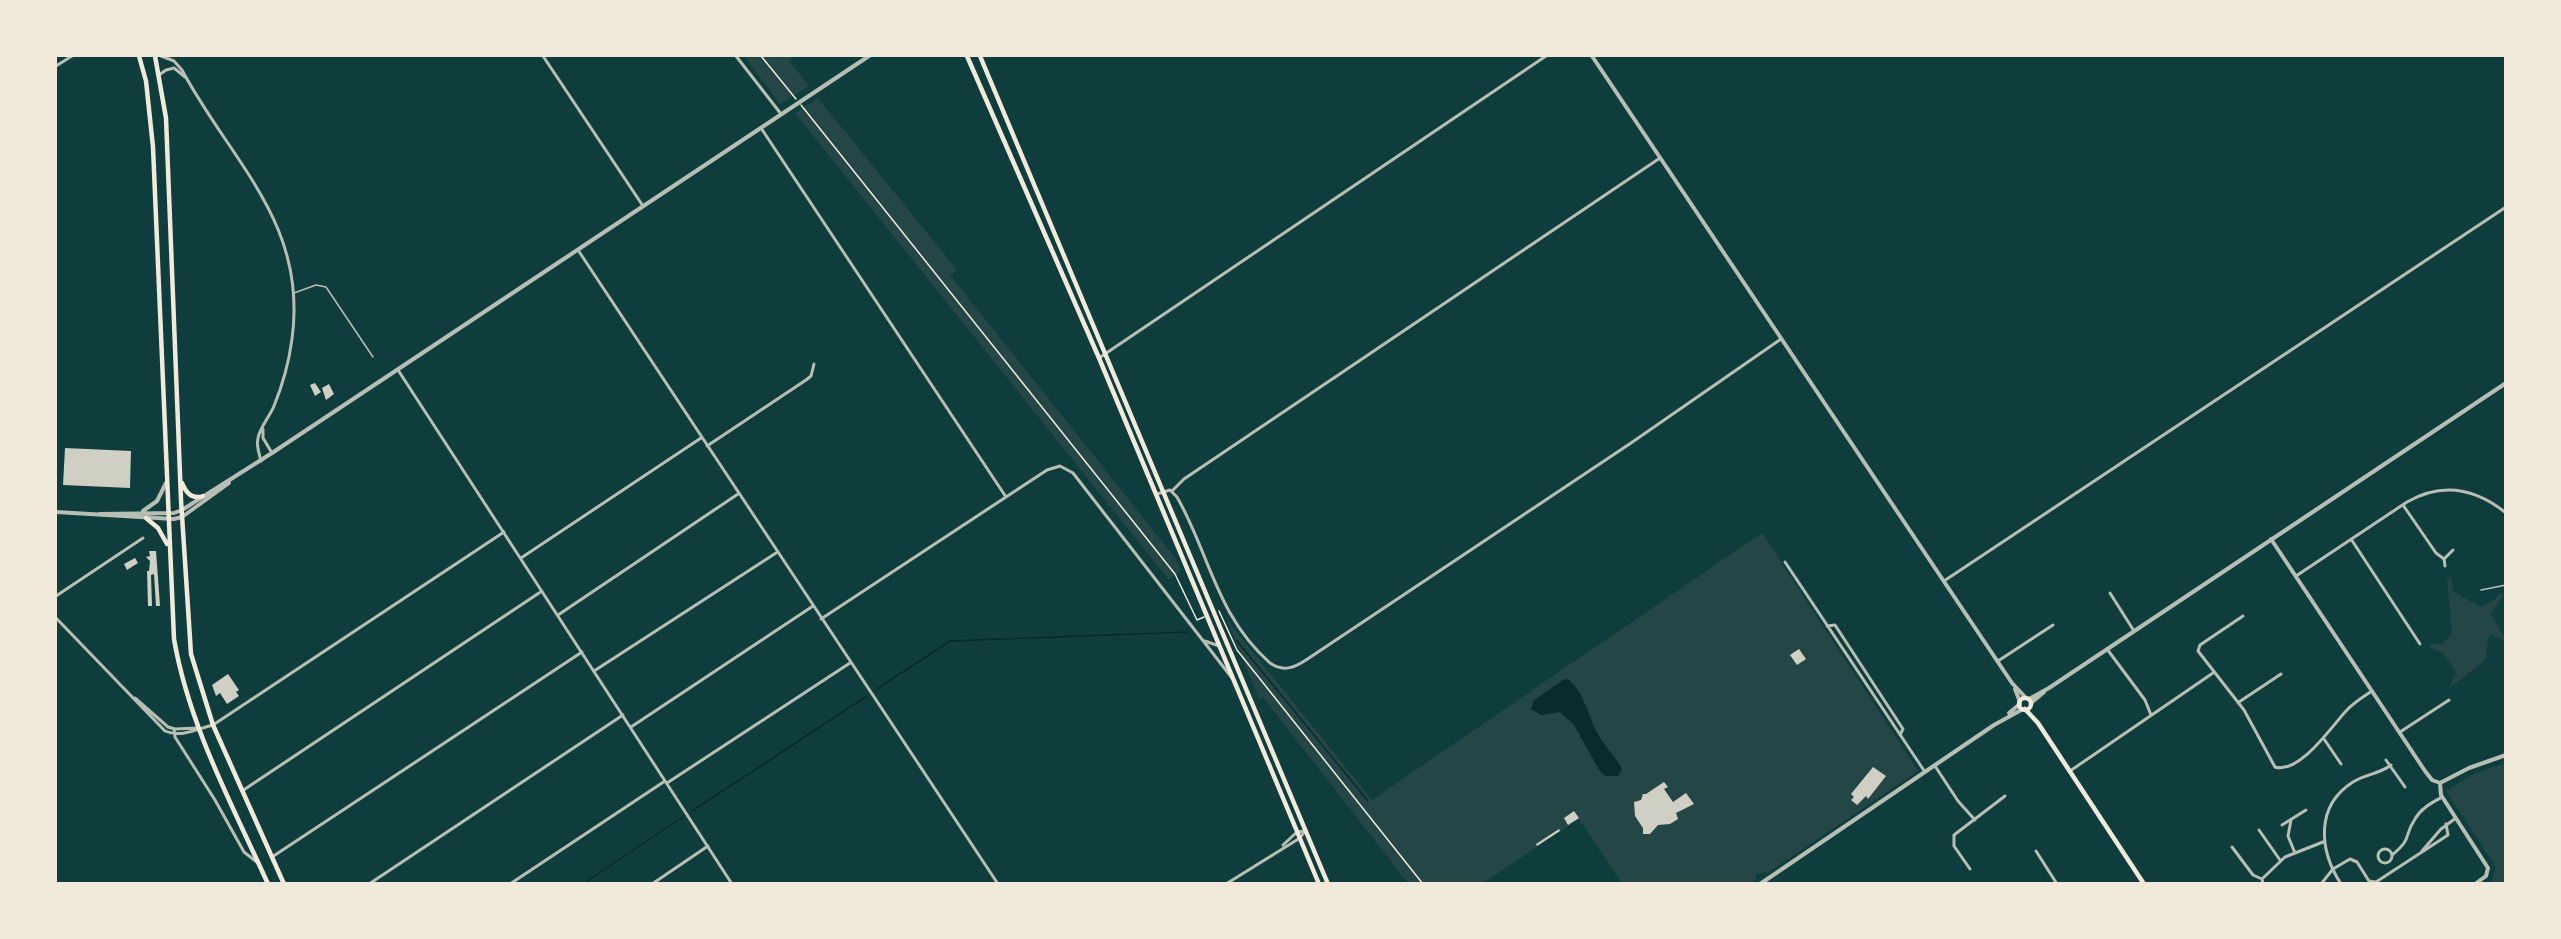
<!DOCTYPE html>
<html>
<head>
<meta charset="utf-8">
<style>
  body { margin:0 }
  #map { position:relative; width:2561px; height:939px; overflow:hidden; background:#0f3d3e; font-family:"Space Grotesk",sans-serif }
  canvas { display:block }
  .frame { position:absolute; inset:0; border:57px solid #f1e9da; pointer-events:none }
</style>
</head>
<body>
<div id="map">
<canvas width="2561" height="939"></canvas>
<div class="frame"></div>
</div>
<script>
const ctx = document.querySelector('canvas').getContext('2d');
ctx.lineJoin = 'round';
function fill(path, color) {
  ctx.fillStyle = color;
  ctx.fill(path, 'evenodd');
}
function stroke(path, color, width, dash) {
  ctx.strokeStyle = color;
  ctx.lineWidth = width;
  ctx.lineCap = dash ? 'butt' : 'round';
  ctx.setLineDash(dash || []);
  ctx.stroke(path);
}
fill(new Path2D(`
  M744,56h46l2,3 -3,2 20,25 -29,18z
  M818,98l139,172 -7,5 226,284 5,11 -12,10 -374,-467z
  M1762,533l156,238 -149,101 -13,2v6l-6,3h-128l-43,-64 -96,64h-75l-145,-186 -4,2 -32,-79 145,180z
  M2451,576l2,15 27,16 15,-8 5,-6 3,2 -12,19 15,27 -17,-7 -4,26 -36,29 7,-18 -14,-19 -13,-4 2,-4h11l10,-10 -5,-56z
  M2505,763v120h-14l5,-16 -50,-76 25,-16z`), '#244646');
fill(new Path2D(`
  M1568,679c19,16 21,44 35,63 6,10 15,17 19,28l-4,6h-13l-6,-6 -25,-45 -14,-13 -19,3 -10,-6 3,-9 29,-20z`), '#0a2a2b');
stroke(new Path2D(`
  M1237,641l131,160
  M877,689l73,-48 238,-9
  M692,811l175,-115
  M583,884l100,-67`), '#0a2a2b', 1.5);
fill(new Path2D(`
  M315,383l6,9 -6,4 -5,-11z
  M329,384l5,10 -8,6 -4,-12z
  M65,448l66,3 -1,37 -67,-3z
  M149,551h7l4,55h-4l-2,-32 -3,1 1,31h-4l-1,-35h2l1,-10 -4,-4 4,-1z
  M135,558l3,5 -11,7 -3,-6z
  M1799,649l7,10 -9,6 -7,-10z
  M228,674l11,16 -3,2 3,4 -12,8 -7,-11 -4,3 -4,-11z
  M1873,767l13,9 -18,23 -2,-3 -9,9 -6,-5 3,-3 -3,-3z
  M1664,782l4,5 -4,2 9,13 13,-9 8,11 -18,9 2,6 -8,5 -12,1 -8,9h-7v-6l-8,-12 -1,-14 7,-2 2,-6h3z
  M1574,811l5,7 -11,7 -4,-7z
  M1559,829l1,2 -23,15 -1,-2z`), '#cfcfc3');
stroke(new Path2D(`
  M761,56l35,43
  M801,105l374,469 22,46 7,-3
  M1219,611l18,39 186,234`), '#f1e9da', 1.5);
stroke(new Path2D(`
  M294,293l22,-8 10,2 47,70
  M2481,590l25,-5`), '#b8beb3', 1.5);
stroke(new Path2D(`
  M161,56l13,5 8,9c49,92 126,153 110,269 -3,23 -9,45 -18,67 -4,10 -14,21 -16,32 -2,8 1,15 3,23
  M543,56l100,150
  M736,56l45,58
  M56,66l16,-10
  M159,75l7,-5 8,-2 11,9
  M761,128l245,369
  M578,250l420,634
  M1099,358l447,-302
  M398,370l334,514
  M263,429v9l9,15
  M707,446l99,-66 5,-4 3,-12
  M1172,491l12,-12 476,-321
  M1157,494l13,-4 7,7c33,58 39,118 93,166 13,9 24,5 36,-3l325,-217 150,-104
  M2403,505l33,48 8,6
  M2351,539l69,105
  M521,558l180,-120
  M1785,562l140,210
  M2445,566l-1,-7 9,-9
  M2296,576l111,-74c35,-20 68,-14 99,11
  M1944,581l562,-374
  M2110,593l24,38
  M56,596l87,-58
  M558,615l180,-121
  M2243,616l-43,29 -2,6 46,59 31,57c24,8 57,-41 71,-56 7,-8 17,-14 26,-20
  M56,618l109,113c16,7 32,-2 48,-6l291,-193
  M821,619l226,-149 13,-4 13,7 159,205
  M1827,626l8,-1 68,104 -3,6
  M1205,641l14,5
  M2107,649l38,51 6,15
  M1998,661l55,-36
  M594,671l182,-118
  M135,698l33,29 7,2 23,-1
  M2239,702l42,-28
  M631,727l182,-121
  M174,729l1,8 40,63 29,52 14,11
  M2400,732l49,-32
  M2324,739l17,25
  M2386,760l19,27
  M1935,766l23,35 17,19
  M2070,771l143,-98
  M667,783l183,-120
  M242,791l300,-200
  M2291,820l-3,16 7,17
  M2282,825l24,-15
  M2259,830l21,30
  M1283,845l14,-13 7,-1
  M2232,847l21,28 9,4
  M2378 856a7 7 0 1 1 14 0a7 7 0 1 1-14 0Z
  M2036,851l21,33
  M2422,851l19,-22 15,-11
  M2392,855c21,-17 11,-18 23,-36 6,-11 17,-16 27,-22
  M272,857l310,-205
  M1970,869l-16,-23v-11l51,-39
  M369,884l254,-169
  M510,884l155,-103
  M652,884l56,-38
  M1226,884l74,-46 5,-7
  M2263,884l-1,-5 23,-22 38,-15
  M2321,884l12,-15 17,-10 7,3 12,19 7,1 72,-47 -2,-11
  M2341,884c-22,-34 -26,-78 12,-102 12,-8 27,-8 38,-17`), '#b8beb3', 3);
stroke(new Path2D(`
  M1592,56l420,627 14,15
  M143,511l14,-10 9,-18
  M56,512l118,7 8,-2 47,-34
  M100,514l74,-1 8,-3 90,-57 597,-397
  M2271,539l154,232 7,9 8,3
  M2015,689l5,13
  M2029,699l20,-11 457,-305
  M2031,703l13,-11
  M2009,713l11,-9
  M2440,783l1,12 47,73 -2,8 -11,8
  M2440,783l29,-15 37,-13
  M1760,884l234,-159 29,-16`), '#b8beb3', 4);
stroke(new Path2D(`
  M139,56l7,25 7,66 21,492c15,87 58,165 94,245
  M155,56l11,62 15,382 10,154 22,71 71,159
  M182,483c4,10 10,17 21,13
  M146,518l12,10 9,16
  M2019 704a6 6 0 1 1 12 0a6 6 0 1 1-12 0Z
  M2025,709l13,14 106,161`), '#f1e9da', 4.5);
stroke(new Path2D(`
  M967,56l132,302 220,526
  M980,56l348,828`), '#f1e9da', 4.5);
</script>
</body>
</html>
